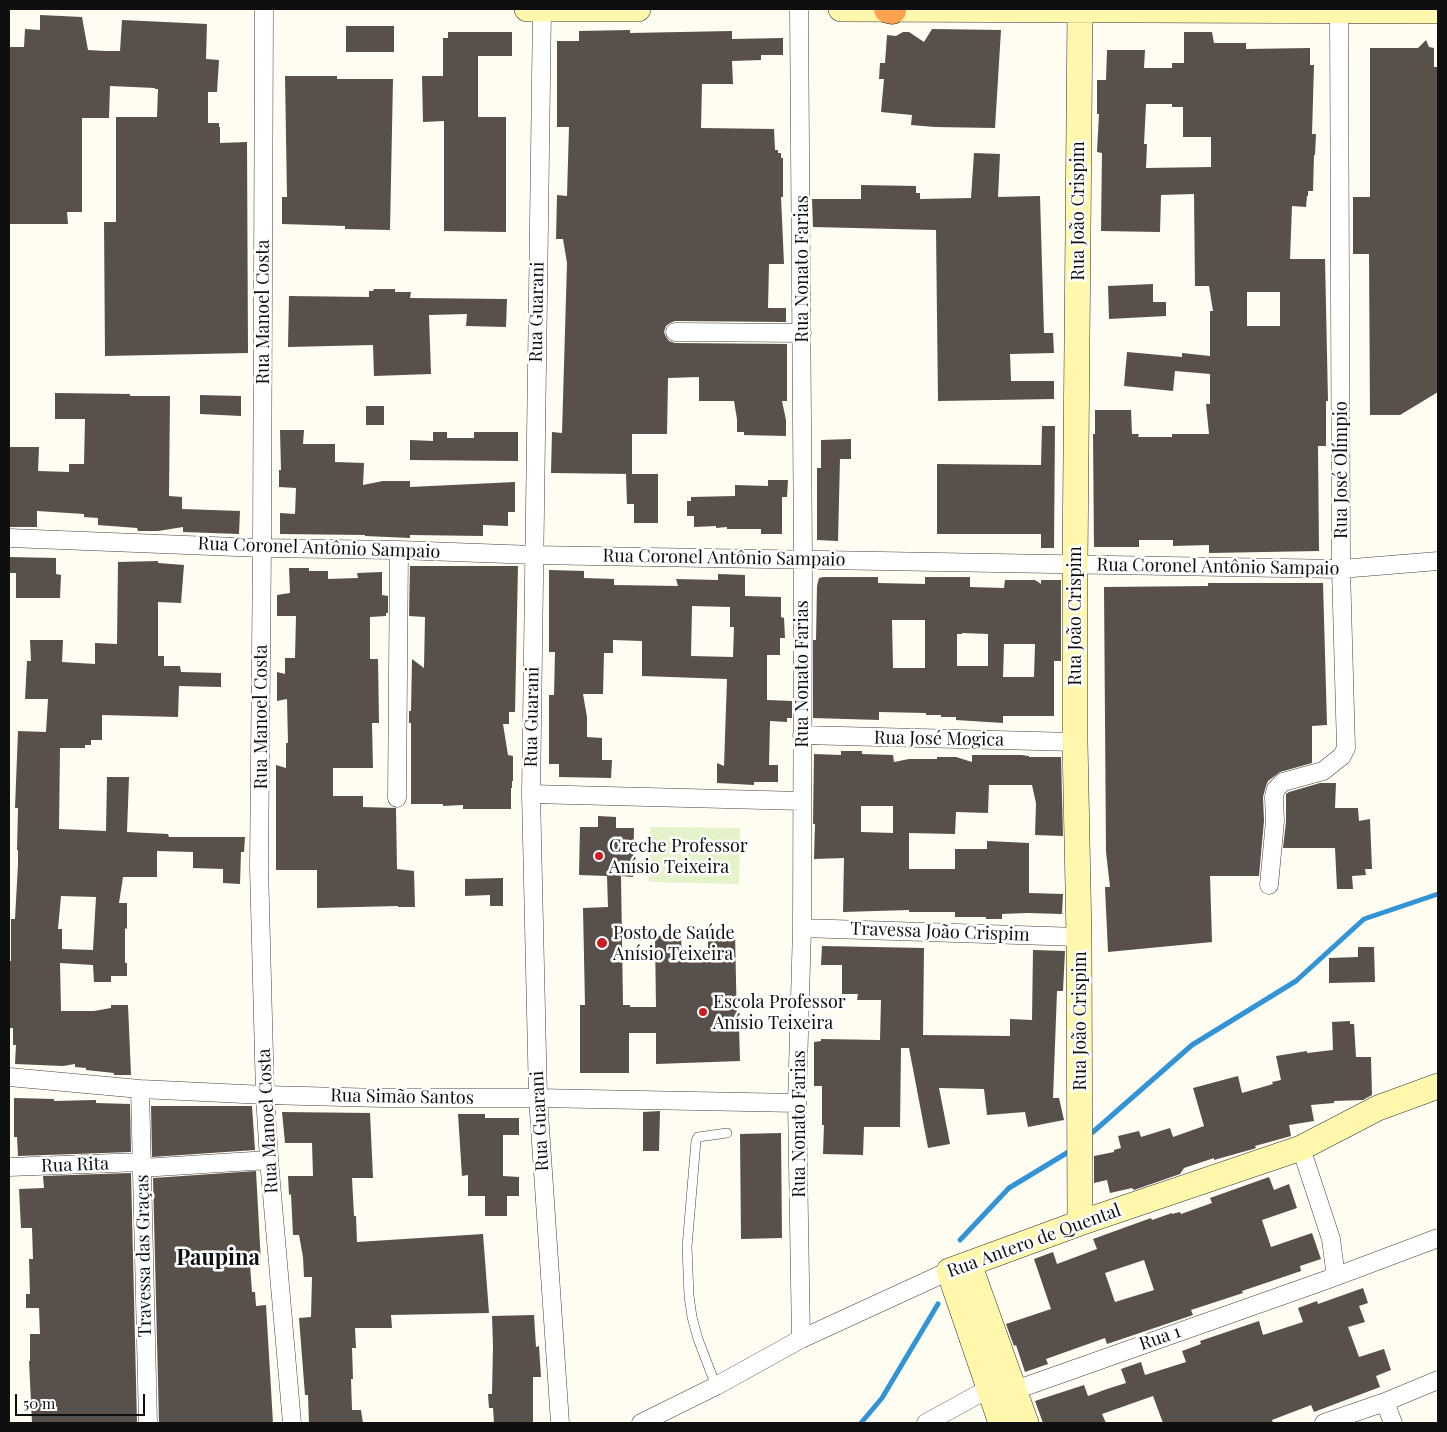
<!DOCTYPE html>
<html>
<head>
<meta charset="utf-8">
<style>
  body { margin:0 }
  #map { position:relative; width:1447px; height:1432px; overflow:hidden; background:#fffcf1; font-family:"Playfair Display",serif }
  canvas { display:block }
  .frame { position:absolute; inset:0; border:10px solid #0f0f0f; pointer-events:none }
  .scale { position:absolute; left:15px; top:1394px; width:130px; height:22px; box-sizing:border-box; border:2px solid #0f0f0f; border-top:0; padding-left:6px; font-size:15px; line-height:18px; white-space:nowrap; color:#0f0f0f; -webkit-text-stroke:4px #fff; paint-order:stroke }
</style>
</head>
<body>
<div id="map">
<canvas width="1447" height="1432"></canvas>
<div class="frame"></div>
<div class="scale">50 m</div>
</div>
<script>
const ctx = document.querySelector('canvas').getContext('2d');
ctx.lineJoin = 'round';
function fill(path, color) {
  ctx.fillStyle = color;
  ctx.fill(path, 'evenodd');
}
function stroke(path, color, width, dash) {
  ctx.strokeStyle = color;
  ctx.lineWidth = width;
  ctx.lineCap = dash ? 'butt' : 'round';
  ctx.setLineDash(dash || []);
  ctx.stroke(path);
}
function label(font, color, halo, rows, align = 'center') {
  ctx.font = font + ' "Playfair Display",serif';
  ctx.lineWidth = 5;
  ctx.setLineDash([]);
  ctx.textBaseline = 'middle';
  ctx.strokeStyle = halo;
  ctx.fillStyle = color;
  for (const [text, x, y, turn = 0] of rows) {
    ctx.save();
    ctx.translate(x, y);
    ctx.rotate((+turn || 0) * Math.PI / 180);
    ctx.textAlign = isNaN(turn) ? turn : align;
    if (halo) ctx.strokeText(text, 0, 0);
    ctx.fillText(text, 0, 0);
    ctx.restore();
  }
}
fill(new Path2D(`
  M650,827l90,1 -1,56 -90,-2z`), '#e4f3c9');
stroke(new Path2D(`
  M1093,1132l99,-87 104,-64 68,-62 74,-25
  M960,1240l49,-52 61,-37
  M861,1423l21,-25 56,-94`), '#3293d7', 5);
fill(new Path2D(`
  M40,15l42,2 6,33 17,1h15l2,-31 85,4 -1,35 13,1 -2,32h-9v31h11v4h1v16l27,-1 1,211 -143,3 -1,-134h12v-105h41l1,-28h-3v-1l-45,-2 -1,32h-27v94h-15l1,12h-59v-177h15l1,-18 15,1z
  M346,26h48v26h-48z
  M932,29l69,1 -6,98 -60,-1 -24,-2 1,-10 -31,-3 3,-33h-5l1,-16h5l2,-28 9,1 7,-4h6l15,10z
  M630,30v3l102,-2v8l51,-1v17h-22v5l-29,1 1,23h-31l-1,44 73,1 1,21h3v3h3v5h2v39h-2l3,67h-15l-1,44h18v14l-111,-1 -5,2 -4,3 -2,6 2,5 3,4 6,2 112,1v57h-5l4,19v16l-42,-1v-3h-7v-13l-3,-18h-35v-24l-31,1 -1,56h-35v40l-81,-1 1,-41 10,1 5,-170 -4,-24h-7l1,-44 10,1 2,-69h-12v-86h22v-10z
  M448,32h64v24h-34v61h28v115l-62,-1v-110l-21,1 -1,-46h21v-38h5z
  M1184,32h28l2,11h32v6l64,-1v17h4l-2,69h4l-1,21h-1l-1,36h-5v5h-1l-1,11 -14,-1 -2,53h35l3,142h-2v45h-8l1,105 -110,2v-8l-36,1v-6h-34v7h-45l-1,-113h2v-24h36l1,24h7l-1,3h34v-3h37l-3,-30h4v-30l-35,-3 -2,20 -49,-5 3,-34 55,5v-4l28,3v-45h3l-4,-25h-14l-1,-92 -33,1 -1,37 -59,-1 1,-78 -5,-1 2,-38h-2v-34h9l1,-30h38l-1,18h28v-5h12zM1146,104h26v3h11v30h28v30l-65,1 1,-24h-3zM1247,292h33v34h-33z
  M1426,40l3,7 5,1v19h4v325l-38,23h-30l-1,-161h-16v-57h17v-149h48z
  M285,76h52v3h56l-3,151 -45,-1v-3l-63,-2v-27h5z
  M974,153l26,1 -2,43 42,-1 4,137h9l1,20 -44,1 1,27h43v18l-116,2 -2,-171 -123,-3 -1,-28h49v-14l55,1v7h4v6l51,-1z
  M1153,284v18h13v14l-57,3 -1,-33z
  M374,289h21v3h16l-1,6 97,1 -1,28 -40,-1 1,-12 -38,1 2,59 -57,2 -1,-31 -85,2 1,-51 80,1v-6h4z
  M55,393l75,1v2h40l-1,100 13,1v12l58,2 -1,23 -56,-2v-5l-25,4h-20l-1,-3 -39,-3v-7l-14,-1v-3l-47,-3v16h-28v-80h30l-1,24 31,1v-8h15l1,-45h-30z
  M200,395l41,1v20l-41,-2z
  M366,406h18v19h-18z
  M1042,426h13l-1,122h-13v-14h-104v-70l104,1z
  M280,430h24l-1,14h32v18l29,1 -1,22 20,-4h27v6l105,-5v30h-7v14l-25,-1v11l-73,-1v3l-45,-2v-1l-85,-1v-21l15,1 1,-26 -17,-1v-17h2z
  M433,432h14v6h27v-6h44v29l-108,-1v-20l23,1z
  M851,439v20h-11l-2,82 -21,-1v-72h4v-28z
  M626,474h32v49h-24v-19h-7z
  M768,480h20l-1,17h-5v37h-21v-5h-34v-2l-11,1v-2l-22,1v-11h-7v-15h4v-4l44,-1v-11l33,1z
  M9,557l47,1v16l5,1 -1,23h-44v-25h-7z
  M158,561v2l26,2 -3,38 -23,-1v54h6v10h16l1,6 40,1v14l-42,-1 -1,31 -76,-2v25h-11v5h-6v3h-25l-1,81 47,2 1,-54h22l-2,55 41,2 1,3h76l-1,15h-3l-1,32 -17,-1v-14l-30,-1v-16l-36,-1v26h-34l-4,26h8v26l-2,-1v35h2v13h-16v6h-17l-1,-17 -33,-2 1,48h33l17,-3v-3h17l3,70h-17v-2l-28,-3v-2l-11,-1v-3l-12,2 -48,-2 1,-19h-3v-17h-4l1,-33 -1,-34h2v-42h4l3,-55v-14h-1l1,-42h-3l3,-77 28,1 2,-33h-23l2,-38h4l-1,-21h33l-1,22 33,2v-21l22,1 1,-82zM61,896l35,1 -3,53 -31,-1v-20h-4z
  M410,566h108l-3,146h-6v12h-6l5,31 5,1v25h-1v7h-1v21h-48v-4l-20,1v-2h-32v-81h-2v-12h2l1,-52 12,9 1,-51 -16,-1z
  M289,568h20v3h19v8l30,-1 -1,-5 25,-1v23l6,1v17h-2v3l-16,1v42h8l1,64h-7l1,45h-40v28h30v11l33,1 1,61 17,2 1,36h-17v-1l-81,2v-38h-41v-105l10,3v-25h2l-1,-44 -10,2v-29l8,2v-16h10l1,-42h-19v-21l13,-2z
  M549,570l35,1v7l30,1v6l64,1 -2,-7 42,1v-6l27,1v21l36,1v20l3,1 1,20h-5v17h-13v45l25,1v17h-5v4l-17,-1 -1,44h9v17h-24v3l-37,-2v-20l7,3 3,-87 -85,-3v-35l-29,-1v13h-9l-1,41h-20l4,23v20l15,1v22h10l-1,18 -52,-1v-13h-10v-69h5l1,-43h-6zM692,606l38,1v20h4l-1,30 -42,-1z
  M824,577h54v6l47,1v-7h45v10l34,1 1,-8h30l6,4v-4h20v81h-7v55h-51v7l-47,-3v-3h-15v-2h-15v-2l-47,-1v8l-66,-2v-78h3l1,-54 2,-8zM892,620h33v48h-32zM962,633l26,1v32h-31v-32h5zM1004,644h31l-1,33h-31z
  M1208,583h115l4,142 -15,1v37l-32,9 -12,9 -2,5 -3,11 1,24 -5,55h-49l2,66 -104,10 -3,-65h5l-4,-35 -2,-265 104,-1z
  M841,751h21v3l31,1 1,7 15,-3h28v-2h19l16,5v-7h49l8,1v1h32l2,79 -28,-1 1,-32 -4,-18h-43l-1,28 -32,-1 -1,22 -46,-1v36h46v-20h32v-8l42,2v50l34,1 -1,20 -35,-1 -25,1v5h-16v-2h-31v-5h-46v-2l-66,2 1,-54 -30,1 1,-35h-2l1,-70 27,1zM861,806h32v27l-32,-1z
  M1320,783h16l-1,25h23l1,13 11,-2 2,50h-7l1,6 -14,1 1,13h-16l-2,-41h-52l3,-26v-28l3,-2z
  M598,816l18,1v11h18l-1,49 -12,-1 2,129h7v2h26l-1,-71 26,-1 1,25 26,-1v-24l27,-2 2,94h2l1,34 -84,3v-31h-27v40h-49v-68h5l-2,-97 25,-1 -1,-31 -28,-1 1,-48h18z
  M503,878v28h-13v-11l-25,1v-17z
  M822,946l102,2 -1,87 87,1v-17l22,1 1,-70 32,1 -2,40h-6l-4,107h6l5,22 -36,7 -3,-15 -38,3 -3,-26 -45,-1 11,56 -22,4 -19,-100h-8l-1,79h-36l-1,28 -40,-1 1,-29h-2v-39h-8v-44l7,-1v-2l59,1 1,-40h-24l1,-6h-16v-29h-21z
  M1358,947h16l1,35 -46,1v-25l29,-1z
  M1350,1021v3h4l2,33h15l1,38 -9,5 -29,1v2l-23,2 3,16 -25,4 2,11 -36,10 1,2 -3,1 -39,11v-2l-30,10 -4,6 -46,16 -2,-2 -22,5 -3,-13 -13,3v-27l20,-4v-2l7,-2 -3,-12 21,-5 2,6 29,-9 3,9 31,-11 -11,-38 45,-12 4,17 31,-9 -1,-2 9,-2 -5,-24 31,-5v2l26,-3 -1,-28z
  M14,1098l40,1v2l42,-1v3l34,1 1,48 -113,4 -1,-19h-3z
  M151,1106h101l3,44 -103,7z
  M660,1111l-1,40h-16v-39z
  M282,1112l88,1 3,65h-21l2,38h2l1,26 126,-8 6,79 -98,2 1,13h-37l1,20h-4l1,31h-2l1,31h9l2,13h-54l-1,-28h-3l-6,-77 12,-1 1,-40h-8l-1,-20 -4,-22h-6l-2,-41 -2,1 -1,-19h25l-1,-33h-27z
  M458,1114h27v4h34v17h-16v41l16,1v19h-12v20h-22v-20h-17v-21l-6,1z
  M781,1133l1,105 -41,1 -1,-105z
  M256,1171l5,93 -11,1 2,27h3l1,14 10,-1 7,118h-114l-6,-245z
  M131,1173l6,250h-105l-3,-62h1v-27h10l-1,-26h-13v-14h4l-1,-35h4l-1,-31h-11l-2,-39 25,-1 -1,-12z
  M1269,1177l5,13 15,-6 8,24 -35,12 9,27 41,-14 9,26 -21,7 1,5 -59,20 1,2 -52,17 2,5 -86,29 -2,-6 -59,21 2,5 -23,8 -9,-27 -2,1 -8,-22 45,-15 -17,-50 19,-7 4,12 40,-15 -4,-10 58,-21 1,2 20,-7v1l8,-2 1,2 31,-11 -2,-5zM1144,1260l10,30 -39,12 -10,-29z
  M1363,1288l5,15 -9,3 6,16 -17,5 11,30 25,-8 7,21 -15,6 4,11 -66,25 -3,-7 -39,15 1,3h-110l-10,-27 -51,18 4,9h-63l-8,-22 49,-16 4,11 19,-7 19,-6 -5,-14 20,-7 4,13 41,-13 -4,-11 19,-7 -1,-3 59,-20 4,14 40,-13 -5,-14 19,-7 1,3z
  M534,1315l2,32 3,-1 2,31h-8v46h-39l-1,-15h-4l-1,-14h4l1,-48 -1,-30z`), '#58504a');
const lane = new Path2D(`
  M716,1386l-18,-47 -6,-22 -3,-21 -2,-49 9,-106 2,-4 29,-4`);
const street = new Path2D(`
  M264,9l-2,539 -3,319 6,228 4,65 23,263
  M542,9l-11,785 7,304 22,325
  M799,9l4,550 -1,369 -5,175 4,236
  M675,332l127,1
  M9,538l253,10 137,2 135,5 807,14 97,-8
  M802,735l273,7
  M531,794l271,7
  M397,798l2,-248
  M1269,885l6,-64 -1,-24 2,-8 7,-7 40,-11 19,-15 4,-8 -5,-179 -2,-558
  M802,928l277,9
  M9,1077l131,12 125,6 118,3h155l259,5
  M140,1089l8,334
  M1301,1148l30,91 4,31 -2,5 -4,4
  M9,1167l132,-5
  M141,1168l128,-8
  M1004,1394l325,-115 109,-41
  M1385,1402l8,21
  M641,1423l75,-37 85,-47 148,-68
  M926,1423l73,-40
  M1324,1423l61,-21 53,-22`);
const secondary = new Path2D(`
  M527,9h111
  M841,9l597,2
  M1080,10l-5,554v178l4,195 1,286
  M969,1264l57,159
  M1001,1423l-52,-152 131,-48 221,-75 77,-40 60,-22`);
const highway = new Path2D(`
  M888,9l4,1`);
stroke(lane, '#424242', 10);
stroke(street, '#424242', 19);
stroke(secondary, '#313131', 26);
stroke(highway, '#202020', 29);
stroke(lane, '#fff', 9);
stroke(street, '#fff', 18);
stroke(secondary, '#fff7ac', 25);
stroke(highway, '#ffa24f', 28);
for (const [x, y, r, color] of [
  [599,856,5,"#ca1c21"],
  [602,943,6,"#ca1c21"],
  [703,1012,5,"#ca1c21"]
]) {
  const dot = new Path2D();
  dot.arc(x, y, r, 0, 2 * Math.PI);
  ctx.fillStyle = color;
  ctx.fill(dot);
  stroke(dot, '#fff', 2);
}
label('18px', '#0f0f0f', '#fff', [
  ["Rua João Crispim",1078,211,-90],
  ["Rua Nonato Farias",802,269,-90],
  ["Rua Manoel Costa",263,312,-90],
  ["Rua Guarani",537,312,-89],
  ["Rua José Olímpio",1341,470,-90],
  ["Rua Coronel Antônio Sampaio",319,548,2],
  ["Rua Coronel Antônio Sampaio",724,558,1],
  ["Rua Coronel Antônio Sampaio",1218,567,1],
  ["Rua João Crispim",1075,616,-90],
  ["Rua Nonato Farias",802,674,-90],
  ["Rua Manoel Costa",261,717,-90],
  ["Rua Guarani",532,717,-89],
  ["Rua José Mogica",939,739,1],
  ["Travessa João Crispim",940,932,2],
  ["Rua João Crispim",1080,1021,-90],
  ["Rua Simão Santos",402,1097,1],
  ["Rua Manoel Costa",268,1121,-93],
  ["Rua Guarani",540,1121,-93],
  ["Rua Nonato Farias",799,1124,-90],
  ["Rua Rita",75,1165,-2],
  ["Rua Antero de Quental",1034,1241,-20],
  ["Travessa das Graças",144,1256,-91],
  ["Rua 1",1160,1338,-19]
]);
label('18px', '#0f0f0f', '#fff', [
  ["Creche Professor",609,846],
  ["Anísio Teixeira",609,867],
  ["Posto de Saúde",613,933],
  ["Anísio Teixeira",613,954],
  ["Escola Professor",713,1002],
  ["Anísio Teixeira",713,1023]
], 'left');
label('bold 22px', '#0f0f0f', '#fff', [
  ["Paupina",218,1258]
]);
</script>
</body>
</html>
